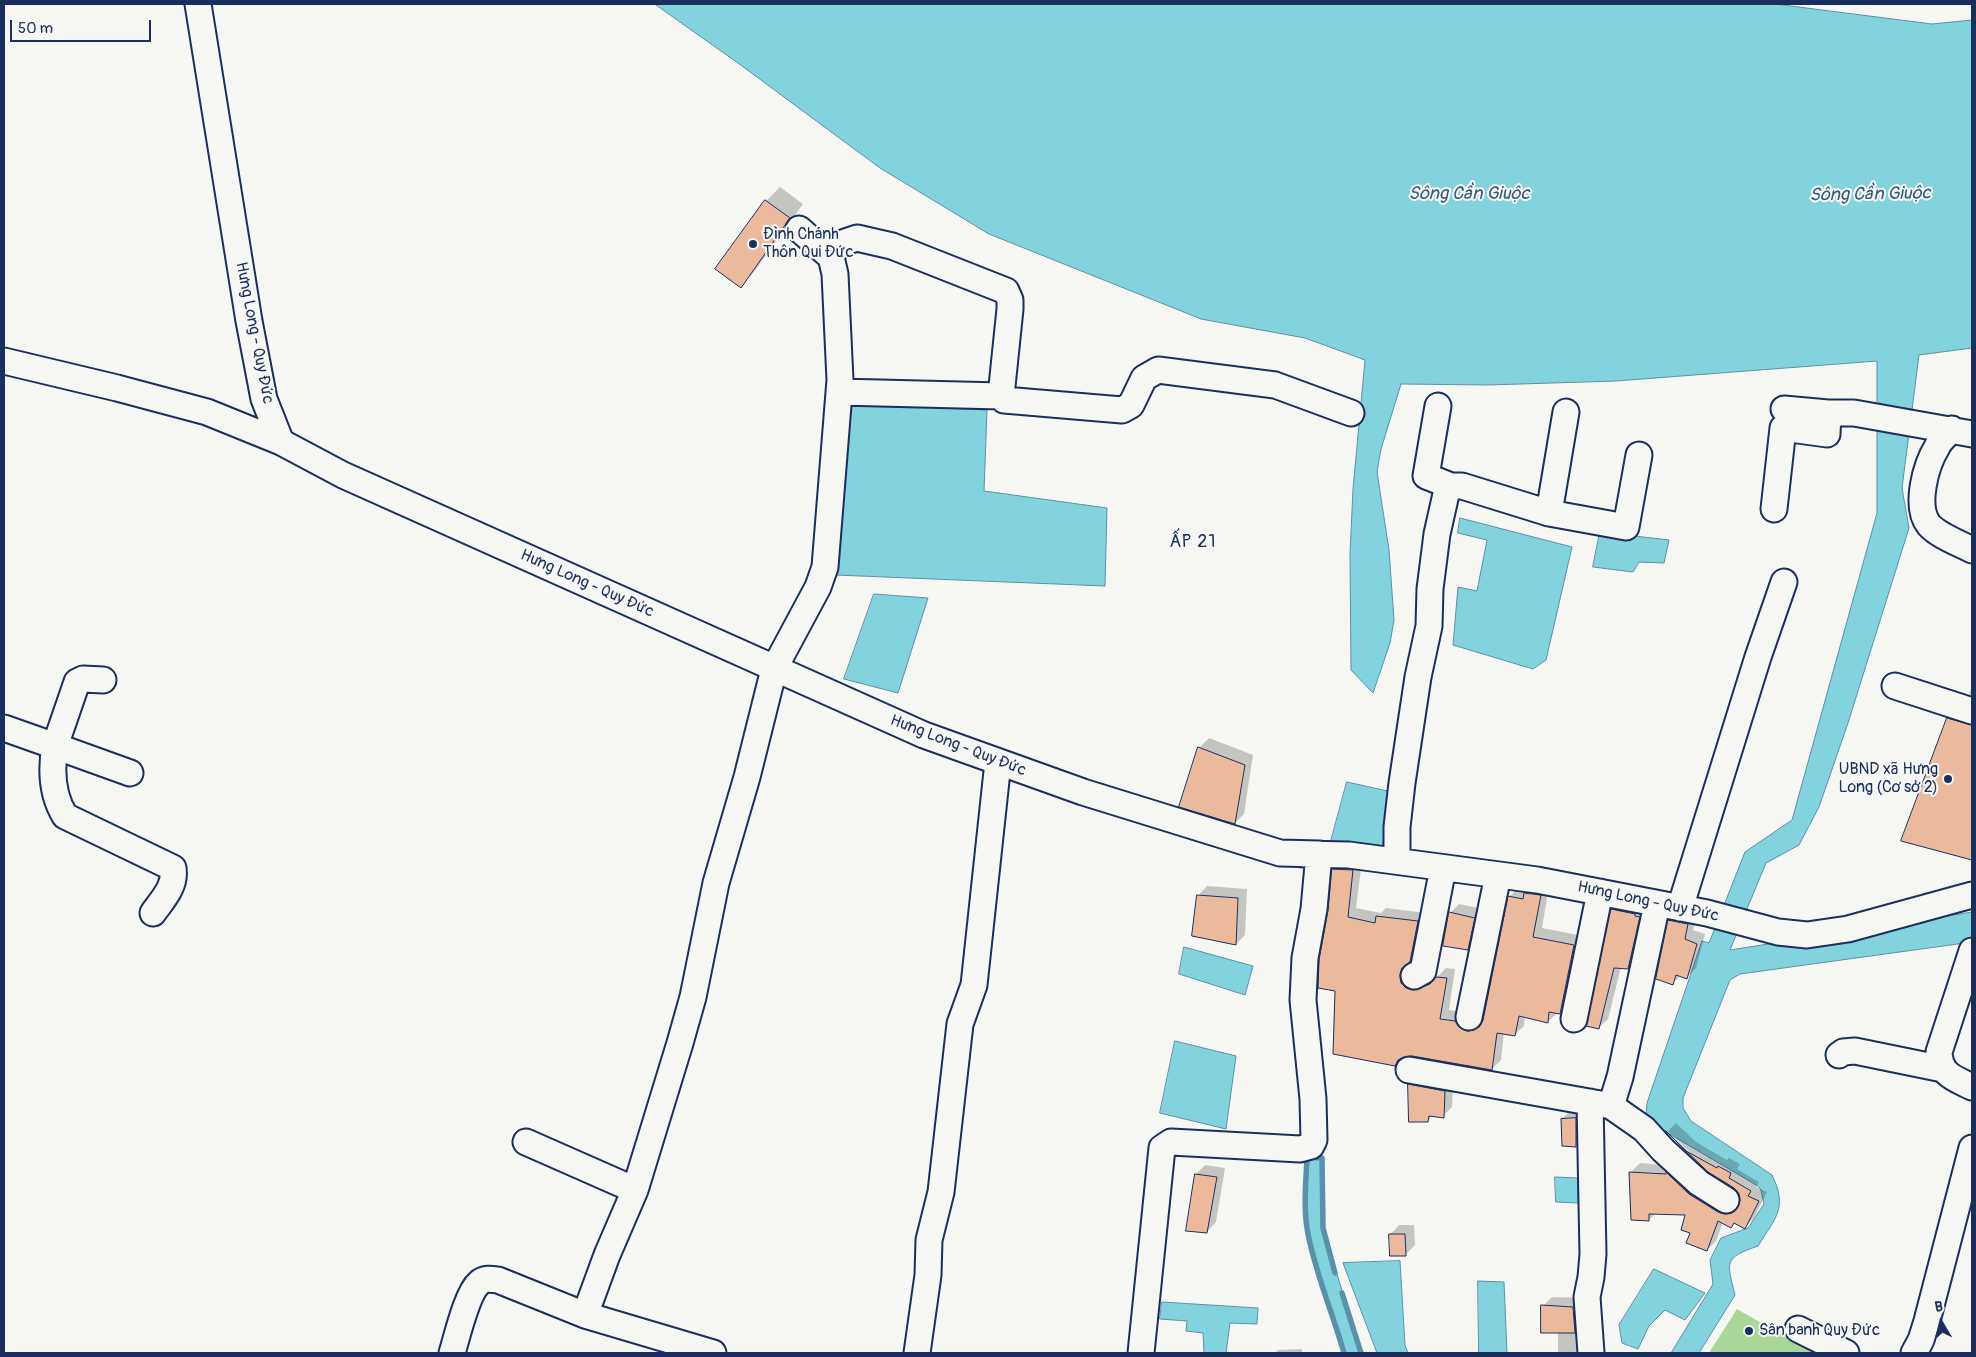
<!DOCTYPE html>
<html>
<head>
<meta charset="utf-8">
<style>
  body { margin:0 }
  #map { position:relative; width:1976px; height:1357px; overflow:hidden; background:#f6f6f2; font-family:Pangolin,sans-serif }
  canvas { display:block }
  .frame { position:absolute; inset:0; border:5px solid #1b2f5e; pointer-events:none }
  .north { position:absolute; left:1916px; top:1297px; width:50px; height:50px; -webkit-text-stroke:4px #f6f6f2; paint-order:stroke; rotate:352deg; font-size:14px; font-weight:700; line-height:20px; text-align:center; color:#1b2f5e }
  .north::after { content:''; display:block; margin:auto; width:18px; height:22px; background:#1b2f5e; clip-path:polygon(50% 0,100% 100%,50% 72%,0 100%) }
  .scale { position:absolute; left:10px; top:20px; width:141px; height:22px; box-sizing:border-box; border:2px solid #1b2f5e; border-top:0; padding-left:6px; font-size:15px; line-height:18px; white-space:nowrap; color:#1b2f5e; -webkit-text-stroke:4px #f6f6f2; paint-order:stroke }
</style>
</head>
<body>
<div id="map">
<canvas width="1976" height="1357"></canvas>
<div class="frame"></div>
<div class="north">B</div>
<div class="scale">50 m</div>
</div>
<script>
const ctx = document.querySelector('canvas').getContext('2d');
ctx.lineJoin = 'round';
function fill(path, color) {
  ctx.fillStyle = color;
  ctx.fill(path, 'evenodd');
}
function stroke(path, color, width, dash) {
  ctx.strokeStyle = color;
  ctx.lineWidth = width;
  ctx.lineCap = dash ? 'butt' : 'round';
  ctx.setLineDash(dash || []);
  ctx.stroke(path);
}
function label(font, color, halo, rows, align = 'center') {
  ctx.font = font + ' Pangolin,sans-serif';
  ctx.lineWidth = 4;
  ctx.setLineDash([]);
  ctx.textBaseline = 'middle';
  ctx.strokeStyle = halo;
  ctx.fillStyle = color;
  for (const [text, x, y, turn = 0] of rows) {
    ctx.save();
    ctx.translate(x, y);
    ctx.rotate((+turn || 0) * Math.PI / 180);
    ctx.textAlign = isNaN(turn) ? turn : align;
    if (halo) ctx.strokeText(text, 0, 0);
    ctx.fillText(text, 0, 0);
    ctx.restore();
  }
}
fill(new Path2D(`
  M1737,1309l76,44h-104z`), '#a8d797');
const water = new Path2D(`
  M655,4h1120l157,20 40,-4v328l-53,7 -17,133 7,40 -61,195 -29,84 -20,38 -33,18 -36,87 242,-38v30l-232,32 -10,6 -47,118v10l8,13 81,54c16,33 4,42 -14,71 -35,12 -31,16 -23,49l-36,58h-28l42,-69 -3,-24 11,-22 27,-10 16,-24 -3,-14 -3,-4 -104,-61 -8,-9 1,-13 55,-162 7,2 36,-91 47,-32 85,-307v-152l-261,20 -128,4 -87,-1 -20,65 -4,23 12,78 5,70 -4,23 -17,50 -22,-23 -1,-116 3,-65 12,-129 -60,-22 -104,-19 -212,-85 -109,-66 -138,-102z
  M849,404l138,6 -3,81 123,17 -2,78 -270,-11z
  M1460,518l112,29 -26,113 -13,9 -80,-24 5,-58 19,4 10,-51 -29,-7z
  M1600,532l69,8 -5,23 -25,-1 -6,10 -40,-5z
  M874,594l54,4 -30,95 -54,-14z
  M1347,782l45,10 -10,55 -51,-6z
  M1184,947l69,19 -8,29 -66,-21z
  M1175,1041l61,15 -10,73 -66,-16z
  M1307,1157l15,1 1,70 38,125h-17c-11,-39 -28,-78 -36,-119 -5,-25 -2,-52 -1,-77z
  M1555,1177l23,1v25l-22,-1z
  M1400,1261l5,84 3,8h-31l-34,-90z
  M1654,1269l51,24 -20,27 -20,-10 -16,16 -11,23 -16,-6 -3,-18z
  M1478,1281l26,1 3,71h-28z
  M1162,1302l96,6 -1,16 -27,-1 -4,30h-22l-1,-20 -17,-2 1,-10 -27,-2z`);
fill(water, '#83d3df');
stroke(water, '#5991ab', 1);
fill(new Path2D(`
  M780,187l23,17 -49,68 -13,14 25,-85z
  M1972,686v9l-3,-1z
  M1966,701l6,2v156l-69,-19 45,-121z
  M1209,738l44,17 -9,59 -9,9 -55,-17 20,-59z
  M1342,860l20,1 -6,47 25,5 5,-5 40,5 -7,38 -9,9 -2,5 16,17 15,-7 7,-7 9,1 -6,41 15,2 12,10h7l27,-126 9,-9 30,-1 -7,42 41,8 -14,68 -22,18 -22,-6 -1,10 -10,9 -10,-2 -3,27 -9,9 -80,-14h-8l-9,10 -59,-75 -6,-79 3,-41z
  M1207,886l40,3 -2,46 -9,9 -38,-48z
  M1622,900l22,5 -7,54 -9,9 -7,-1 -13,52 -10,9 14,-118z
  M1459,904l24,5 -6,31 -9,9 -18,-36z
  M1679,912l18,3 -4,15 12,4 -9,34 -9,9 -6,-2 -8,8 -4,-62z
  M1418,1076l35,6 -1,25 -9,9 -10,-1 -5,5 -19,-35z
  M1571,1110h14v26l-9,9 -14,-26z
  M1676,1123l20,19 31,18 2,-2 11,6 -3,5 22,13 -3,5 11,5 -13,26 -9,9 -10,-5 -4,5 -8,-5 -7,19 -9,9 -15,-17 -11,-5 5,-15h-30l-7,7 -18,-48 9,-9 34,3 61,40 5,-1v-12l-5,-6 -26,-16 -41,-40z
  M1205,1165l20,3 -9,54 -9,10 -11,-58z
  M1399,1225h15l1,20 -9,9 -16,-19z
  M1552,1297l30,1 7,55h-31v-22l-15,-25z
  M1302,1349v4h-27l3,-3z`), '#0003');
stroke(new Path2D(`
  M1335,1273l-12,-45 -1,-70 -15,-1c-1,25 -4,52 1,77 8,41 25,80 36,119
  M1342,1293l19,60`), '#5991ab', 5.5);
const building = new Path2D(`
  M765,200l25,18 -49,70 -26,-19z
  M1947,718l25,7v135l-71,-19z
  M1198,747l47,18 -10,59 -56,-17z
  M1332,869l21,1 -5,47 27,6 1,-7 42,5 -8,41 -8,6 -2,7 1,8 5,5 8,2 16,-6 6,-7 11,1 -7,41 15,2 4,6 8,4 7,-1 5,-3 4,-7 25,-124 15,3 1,-6 17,2 -8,42 41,8 -14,69 -11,-2 -1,11 -29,-7 -4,20 -18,-3 -5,37 -80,-14 -8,1 -6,3 -3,6 -62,-12 2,-63 -17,-3 1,-28 9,-50z
  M1197,895l41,3 -2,47 -44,-9z
  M1611,909l24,5v2l5,1 -12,52 -14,-1 -15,61 -13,-3z
  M1449,912l26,6 -7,32 -25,-4z
  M1668,920l20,4 -3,15 12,5 -10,35 -11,-4 -3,10 -17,-6z
  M1408,1084l37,7 -1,27 -15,-2 -1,6h-19z
  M1576,1118v29l-14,-1 -1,-27z
  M1666,1131l20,20 31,17 1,-2 13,7 -2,5 22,13 -3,5 11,5 -14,28 -11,-6 -3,5 -13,-7 -11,30 -21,-8 4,-10 -9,-3 4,-15 -36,-1v7l-18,-1 -2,-48 37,2v-2l23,22 29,18 7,2 7,-1 6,-6 2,-7 -1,-6 -5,-6 -26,-16z
  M1195,1174l22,3 -10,56 -21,-2z
  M1389,1234h16l1,22h-16z
  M1541,1305l32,2 2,26h-34z`);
fill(building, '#ebba9c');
stroke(building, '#1b2f5e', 1);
const minor = new Path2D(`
  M198,4l51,317 15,78 17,43 62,33 581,260 159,57 197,61 39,1h-16
  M831,257l5,-9 9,-6 12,-4 35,8 114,45 4,9v9l-9,87 3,4 118,10 9,-5 13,-27 14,-8 117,15 76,28
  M4,361l113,27 90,24 74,30
  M839,392l162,4
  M1438,406l-12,70 25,10
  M1784,409l44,4
  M1952,429c-5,6 -12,11 -15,18 -11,18 -23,59 -8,78 10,11 30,18 43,25
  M1774,509l9,-81 44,6 1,-21h26l118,21
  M1549,513l17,-101
  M103,680l-20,-1 -6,3 -22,64 75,27
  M1895,686l77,25
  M4,728l51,18c-4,23 -3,49 10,70l108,52c3,18 -10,31 -20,45
  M1303,854l46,1 188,25 170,33 71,19 29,3 41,-6 124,-34
  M1397,861v-34l5,-44 16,-106 11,-51 1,-37 7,-55 9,-40 5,-8h11l87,27 77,14 13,-72
  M1657,904l-37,173 -9,29 33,23 19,21 36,33 27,17
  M1680,908l78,-251 26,-75
  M1972,951l-33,101c1,23 15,26 33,35
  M1414,976l9,-5 20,-103
  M1469,1017l29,-142
  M1574,1019l26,-127
  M1839,1055l4,-3 12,-1 88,18
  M1409,1070l197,35
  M1590,1102l3,152 -2,23 -4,20 4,56
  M526,1142l109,48
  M585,1315l128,38
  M1798,1329l48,24
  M452,1353c5,-16 15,-60 27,-70 5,-5 12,-4 19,-3l87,35 22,-60 28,-65 45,-147 13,-46 23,-114 31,-106 27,-108 44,-82 7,-20 15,-187 -5,-106 -4,-17 -32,-28
  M917,1353l11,-78 1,-35 12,-48 19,-168 14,-39 24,-223
  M1141,1353l21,-205 9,-6 129,7 11,-3 3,-6 -1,-41 -10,-99 2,-42 9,-49 5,-55
  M1914,1353l7,-13 6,-19 45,-173`);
stroke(minor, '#1b2f5e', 29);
stroke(minor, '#f6f6f2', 25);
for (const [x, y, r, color] of [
  [753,244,5,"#1b2f5e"],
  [1948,779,5,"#1b2f5e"],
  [1749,1331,5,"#1b2f5e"]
]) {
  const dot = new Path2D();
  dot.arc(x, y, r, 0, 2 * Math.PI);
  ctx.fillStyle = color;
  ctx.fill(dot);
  stroke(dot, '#f6f6f2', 2);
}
label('16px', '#1b2f5e', '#f6f6f2', [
  ["Đình Chánh",763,235],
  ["Thôn Qui Đức",763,253],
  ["UBND xã Hưng",1938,770,"right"],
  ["Long (Cơ sở 2)",1938,788,"right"],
  ["Sân banh Quy Đức",1759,1331]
], 'left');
label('16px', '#1b2f5e', '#f6f6f2', [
  ["Hưng Long - Quy Đức",254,333,79],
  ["Hưng Long - Quy Đức",587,584,24],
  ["Hưng Long - Quy Đức",958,746,21],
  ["Hưng Long - Quy Đức",1648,902,12]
]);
label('italic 18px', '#35587e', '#f6f6f2', [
  ["Sông Cần Giuộc",1469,194],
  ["Sông Cần Giuộc",1870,195,-1]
]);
ctx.letterSpacing = '1px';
label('18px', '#1b2f5e', '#f6f6f2', [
  ["ẤP 21",1193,542]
]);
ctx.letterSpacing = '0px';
</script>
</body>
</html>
